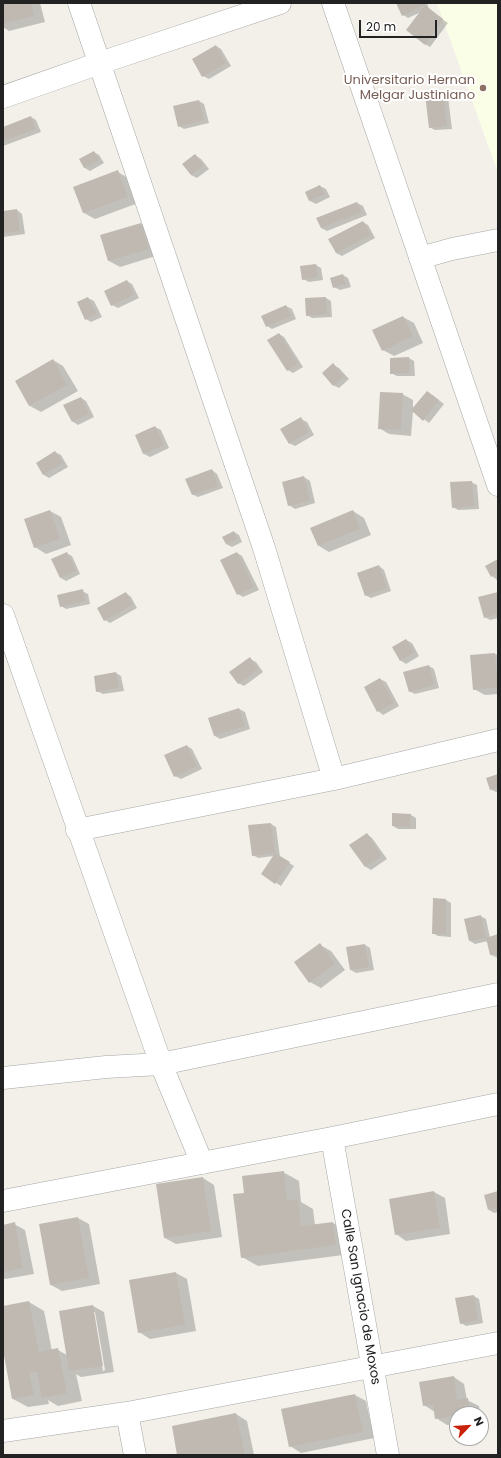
<!DOCTYPE html>
<html>
<head>
<meta charset="utf-8">
<style>
  body { margin:0 }
  #map { position:relative; width:501px; height:1458px; overflow:hidden; background:#f2f0e9; font-family:Poppins,sans-serif }
  canvas { display:block }
  .frame { position:absolute; inset:0; border:4px solid #222; pointer-events:none }
  .north { position:absolute; left:449px; top:1406px; width:40px; height:40px; box-sizing:border-box; background:#fff; border:1px solid #a7a7a7; border-radius:50%; rotate:65deg; font-size:11px; font-weight:700; line-height:16px; text-align:center; color:#222 }
  .north::after { content:''; display:block; margin:auto; width:14px; height:18px; background:#ca220a; clip-path:polygon(50% 0,100% 100%,50% 72%,0 100%) }
  .scale { position:absolute; left:359px; top:20px; width:78px; height:18px; box-sizing:border-box; border:2px solid #222; border-top:0; padding-left:5px; font-size:12px; line-height:14px; white-space:nowrap; color:#222; -webkit-text-stroke:3px #fff; paint-order:stroke }
</style>
</head>
<body>
<div id="map">
<canvas width="501" height="1458"></canvas>
<div class="frame"></div>
<div class="north">N</div>
<div class="scale">20 m</div>
</div>
<script>
const ctx = document.querySelector('canvas').getContext('2d');
ctx.lineJoin = 'round';
function fill(path, color) {
  ctx.fillStyle = color;
  ctx.fill(path, 'evenodd');
}
function stroke(path, color, width, dash) {
  ctx.strokeStyle = color;
  ctx.lineWidth = width;
  ctx.lineCap = dash ? 'butt' : 'round';
  ctx.setLineDash(dash || []);
  ctx.stroke(path);
}
function label(font, color, halo, rows, align = 'center') {
  ctx.font = font + ' Poppins,sans-serif';
  ctx.lineWidth = 4;
  ctx.setLineDash([]);
  ctx.textBaseline = 'middle';
  ctx.strokeStyle = halo;
  ctx.fillStyle = color;
  for (const [text, x, y, turn = 0] of rows) {
    ctx.save();
    ctx.translate(x, y);
    ctx.rotate((+turn || 0) * Math.PI / 180);
    ctx.textAlign = isNaN(turn) ? turn : align;
    if (halo) ctx.strokeText(text, 0, 0);
    ctx.fillText(text, 0, 0);
    ctx.restore();
  }
}
fill(new Path2D(`
  M437,3h61v170z`), '#fbfee6');
fill(new Path2D(`
  M3,3h37l5,19 -36,9 -6,-4z
  M397,3h30l2,7 19,13 -18,24 -5,-3 -4,-32 -13,6 -5,-3z
  M216,46l5,3 10,17 -22,13 -6,-3z
  M443,94l5,3 4,32 -17,1 -6,-3z
  M199,101l5,3 5,19 -25,6 -5,-3z
  M31,117l5,3 5,12 -38,14v-18z
  M94,152l5,3 5,8 -14,8 -5,-3 -5,-8z
  M195,155l6,4 8,10 -12,9 -6,-3z
  M118,172l10,6 10,25 -43,16 -11,-6 -9,-25z
  M320,186l6,3 4,8 -14,7 -6,-3 -4,-8z
  M357,203l6,3 4,9 -40,16 -6,-3z
  M17,210l5,4 3,20 -22,3v-25z
  M363,222l5,3 7,13 -33,18 -6,-3z
  M141,224l10,6 8,25 -39,12 -11,-6 -8,-25z
  M316,265l5,3 2,12 -14,2 -6,-3z
  M343,275l5,3 3,9 -11,3 -6,-3z
  M127,281l5,3 7,14 -21,10 -6,-3z
  M88,298l6,3 8,16 -11,5 -5,-3 -8,-16z
  M326,298l5,3 1,16 -20,1 -5,-3z
  M286,306l6,3 4,10 -24,10 -5,-3z
  M403,317l11,6 9,20 -29,13 -11,-6z
  M279,334l5,3 19,30 -10,6 -5,-3z
  M409,358l5,3 1,15h-18l-6,-3z
  M53,360l10,6 15,25 -37,21 -11,-6 -14,-25z
  M333,365l6,3 10,11 -10,9 -6,-3z
  M402,394l11,6v10l19,-15 12,9 -15,19 -16,-12 -2,25 -22,-2 -10,-6z
  M81,398l5,3 8,16 -16,8 -6,-4z
  M301,419l6,3 7,13 -19,11 -6,-3z
  M155,427l6,3 8,18 -19,9 -6,-3z
  M55,452l6,3 7,12 -19,11 -5,-3 -7,-12z
  M212,470l5,4 6,14 -25,9 -6,-3z
  M304,477l6,4 5,22 -20,6 -6,-4z
  M471,482l6,3 2,24 -21,1 -5,-3z
  M50,511l11,6 10,28 -25,9 -11,-7z
  M353,511l11,7 7,17 -42,17 -10,-6z
  M234,532l5,3 3,7 -10,5 -6,-3z
  M66,553l6,3 8,18 -14,7 -5,-3 -8,-19z
  M237,553l5,3 17,34 -16,7 -5,-3z
  M498,560v19l-1,1 -5,-4z
  M379,566l5,4 7,21 -20,7 -6,-3z
  M82,591l6,3 2,10 -24,5 -5,-3z
  M126,593l5,4 6,11 -27,15 -5,-3z
  M498,593v25l-8,2 -5,-3z
  M406,640l6,3 7,13 -13,8 -6,-4z
  M495,654l3,1v39l-13,1 -11,-6 -3,-33z
  M250,659l6,3 7,10 -19,14 -6,-3z
  M429,666l5,3 5,19 -24,6 -6,-3z
  M116,673l5,3 3,15 -21,3 -6,-3z
  M380,679l6,3 13,24 -16,9 -5,-4z
  M239,709l6,3 5,17 -30,10 -5,-3 -6,-17z
  M187,746l5,3 10,20 -21,10 -6,-3z
  M498,775v17h-2l-6,-3z
  M411,815l5,3v11h-18l-5,-3z
  M271,824l5,3 4,30 14,9 -13,20 -19,-12 12,-18 -16,2 -5,-3z
  M367,834l5,4 15,21 -16,11 -5,-3 -15,-22z
  M434,899l12,1 5,3v34l-13,-1 -5,-3z
  M480,916l6,3 4,19 8,-3v23l-7,-3 -3,-14 -13,3 -5,-3z
  M320,945l11,6 14,19 -24,18 -11,-6z
  M365,945l5,3 4,22 -18,3 -5,-3z
  M283,1172l16,9 2,21 12,7 2,16 18,-2 15,9 3,22 -93,12 -16,-9 3,-64z
  M203,1178l11,7 8,52 -46,7 -11,-6z
  M434,1192l11,6 5,36 -44,7 -10,-7z
  M498,1192v20l-4,1 -5,-3z
  M78,1218l11,6 11,60 -38,7 -11,-6z
  M14,1224l11,6 9,44 -29,5 -2,-1v-52z
  M176,1273l11,6 9,52 -46,8 -11,-7z
  M474,1296l5,3 4,24 -17,3 -5,-3z
  M29,1302l15,9 8,40 6,-1 9,5 26,-49 11,6 10,60 -33,5 -5,-3 6,27 -24,5 -10,-6 1,4 -21,3 -15,-8 -10,-55v-37zM93,1312h2l10,58 -2,1z
  M454,1377l10,7 3,16 12,6 1,8h-23v9l-10,2 -11,-7 -1,-6 -11,-7z
  M355,1395l11,6 8,37 -73,15 -11,-7 -8,-36z
  M236,1414l11,7 7,34h-76z`), '#0003');
fill(new Path2D(`
  M3,3h28l3,13 -31,8z
  M396,3h28l1,2 -23,11z
  M425,5l18,14 -18,26 -19,-15z
  M216,45l10,18 -24,14 -10,-18z
  M443,93l4,33 -18,2 -4,-34z
  M199,100l5,20 -26,7 -5,-21z
  M31,116l5,13 -33,12v-14z
  M94,151l5,9 -15,8 -5,-9z
  M195,154l9,12 -13,9 -9,-11z
  M118,170l10,27 -45,16 -10,-26z
  M320,185l5,9 -16,7 -4,-9z
  M357,202l5,10 -41,16 -5,-10z
  M17,209l3,22 -17,2v-22z
  M363,221l8,14 -35,18 -8,-14z
  M141,223l8,26 -41,12 -8,-26z
  M316,264l2,13 -16,3 -2,-14z
  M343,274l3,10 -13,4 -3,-10z
  M127,280l7,15 -23,11 -7,-15z
  M88,297l9,17 -12,6 -8,-18z
  M326,297l1,17 -21,2 -1,-18z
  M286,305l5,11 -25,11 -5,-11z
  M403,316l10,20 -31,15 -10,-21z
  M279,333l19,30 -11,8 -20,-31z
  M409,357l1,16 -20,1v-16z
  M53,359l14,26 -38,21 -14,-25z
  M333,363l11,13 -11,10 -11,-13z
  M427,391l12,9 -16,21 -12,-11z
  M380,392l23,1 -2,37 -23,-1z
  M81,397l8,17 -17,8 -9,-17z
  M301,417l8,15 -20,12 -9,-15z
  M155,426l9,19 -21,9 -8,-19z
  M55,451l8,12 -20,12 -7,-12z
  M212,469l6,17 -26,9 -7,-16z
  M304,476l6,25 -22,5 -6,-24z
  M472,481l2,25 -22,2 -2,-26z
  M50,510l10,29 -26,9 -10,-29z
  M353,510l7,19 -42,17 -8,-18z
  M234,531l3,8 -11,5 -4,-7z
  M67,552l9,19 -16,7 -9,-19z
  M237,552l17,35 -17,8 -17,-35z
  M498,559v14l-7,4 -6,-11z
  M379,565l8,23 -22,8 -8,-23z
  M83,589l2,12 -25,6 -3,-12z
  M126,592l7,13 -29,16 -7,-13z
  M498,592v22l-14,4 -6,-21z
  M406,639l9,13 -15,9 -8,-14z
  M495,653l3,34 -25,3 -3,-35z
  M250,657l8,12 -20,15 -9,-12z
  M429,665l5,20 -25,7 -6,-20z
  M116,672l3,16 -23,4 -2,-16z
  M380,678l14,25 -17,9 -13,-25z
  M239,708l6,18 -31,10 -6,-18z
  M187,745l10,21 -23,11 -10,-22z
  M498,774v13l-8,3 -4,-12z
  M392,813l19,1 -1,13 -18,-1z
  M271,823l4,30 15,9 -15,22 -14,-10 14,-21 -23,3 -4,-31z
  M367,833l15,23 -17,11 -16,-22z
  M433,898l13,1v35h-14z
  M481,915l5,23 -17,3 -5,-22z
  M498,934v20l-8,1 -4,-17z
  M320,943l15,21 -26,19 -15,-21z
  M365,944l4,23 -19,3 -4,-23z
  M284,1171l3,30 11,-2 3,27 32,-4 3,23 -95,13 -8,-64 11,-1 -2,-17z
  M203,1177l8,54 -47,7 -8,-54z
  M434,1191l6,37 -45,7 -6,-36z
  M498,1191v17l-10,2 -4,-15z
  M78,1217l11,61 -39,7 -11,-61z
  M15,1222l8,46 -20,4v-47z
  M176,1272l9,53 -47,8 -9,-53z
  M474,1295l4,25 -18,4 -5,-26z
  M29,1301l10,51 19,-4 9,45 -25,5 -5,-26 -8,1 5,22 -22,4 -9,-49v-44z
  M93,1305l10,61 -34,5 -10,-60z
  M454,1376l3,24 11,-2 2,16h-13v2l-22,3 -2,-14 -10,1 -4,-24z
  M355,1394l8,38 -74,15 -8,-38z
  M236,1413l9,42h-68l-5,-29z`), '#bfb9b2');
const minor = new Path2D(`
  M79,3l185,545 70,231
  M333,3l165,482
  M3,97l97,-34 180,-60
  M420,258l32,-9 46,-9
  M3,615l158,449 337,-70
  M77,830l257,-51 164,-39
  M3,1078l103,-11 55,-3 41,99
  M332,1138l56,317
  M3,1201l329,-63 166,-34
  M127,1413l8,42
  M3,1431l124,-18 371,-70`);
stroke(minor, '#a6a6a6', 23);
stroke(minor, '#fff', 22);
for (const [x, y, r, color] of [
  [483,88,4,"#8d6e63"]
]) {
  const dot = new Path2D();
  dot.arc(x, y, r, 0, 2 * Math.PI);
  ctx.fillStyle = color;
  ctx.fill(dot);
  stroke(dot, '#fff', 1.5);
}
label('13px', '#785e54', '#fff', [
  ["Universitario Hernan",475,81],
  ["Melgar Justiniano",475,96]
], 'right');
label('13px', '#222', '#fff', [
  ["Calle San Ignacio de Moxos",360,1297,80]
]);
</script>
</body>
</html>
